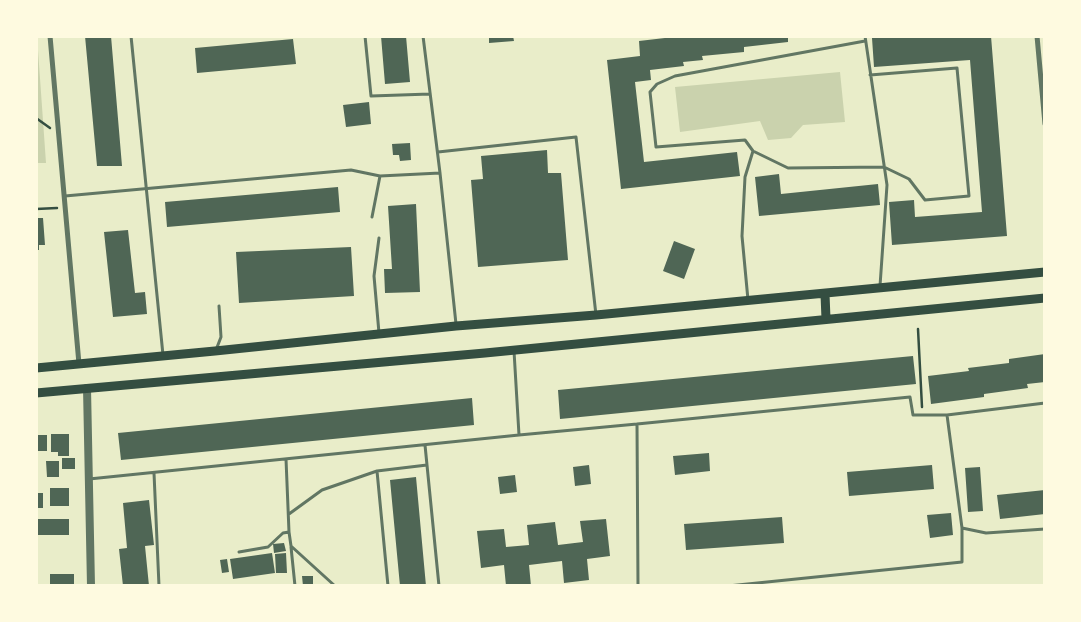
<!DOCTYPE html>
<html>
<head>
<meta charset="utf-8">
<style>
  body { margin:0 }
  #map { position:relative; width:1081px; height:622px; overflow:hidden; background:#e9edc9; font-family:Manrope,sans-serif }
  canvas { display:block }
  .frame { position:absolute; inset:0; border:38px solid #fefae0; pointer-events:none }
</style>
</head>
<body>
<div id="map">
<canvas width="1081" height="622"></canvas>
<div class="frame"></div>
</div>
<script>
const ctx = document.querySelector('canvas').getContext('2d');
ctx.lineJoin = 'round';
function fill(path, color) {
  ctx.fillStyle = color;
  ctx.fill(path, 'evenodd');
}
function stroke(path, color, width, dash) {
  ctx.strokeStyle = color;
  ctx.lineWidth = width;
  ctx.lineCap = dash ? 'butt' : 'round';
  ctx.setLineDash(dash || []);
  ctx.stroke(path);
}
fill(new Path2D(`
  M36,36h1l9,127h-10z
  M840,72l5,50 -42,3 -12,13 -23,2 -8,-19 -80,11 -5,-45z`), '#cad2ad');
fill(new Path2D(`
  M85,36h26l11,130h-25z
  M381,36h25l4,46 -25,2z
  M489,36h24l1,5 -25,2z
  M682,36h114v2h-8v4l-44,5v5l-42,4 1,4 -20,2 1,4 -34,4 1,10 -16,2 9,80 93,-10 3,24 -119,13 -14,-129 33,-4 -1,-15z
  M889,36h102l16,200 -115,9 -3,-43 25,-2 1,17 67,-5 -12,-152 -96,7 -2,-29z
  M293,39l3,25 -99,9 -2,-25z
  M369,102l2,22 -25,3 -3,-22z
  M410,143l1,17 -11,1 -1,-6h-6l-1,-11z
  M547,150l1,23h13l7,87 -90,7 -7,-87 12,-1 -2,-23z
  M779,174l2,20 97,-10 2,21 -121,11 -4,-39z
  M338,187l2,25 -173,15 -2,-25z
  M416,204l4,88 -35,1 -1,-24h8l-4,-63z
  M36,218h7l2,27h-6v5h-3z
  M128,230l7,63 10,-1 2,22 -34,3 -9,-85z
  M674,241l21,8 -11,30 -21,-8z
  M351,247l3,49 -115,7 -3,-51z
  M1045,354v28l-18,2 1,4 -44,6v3l-53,7 -3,-28 41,-5 -1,-3 41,-5v-4z
  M913,356l3,28 -356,35 -2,-29z
  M472,398l2,27 -353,35 -3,-27z
  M51,434h18v22h-11v-4h-7z
  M36,435h11v16h-11z
  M709,453l1,18 -35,4 -2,-19z
  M62,458h13v11h-13z
  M46,461h13v16h-12z
  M589,465l2,19 -16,2 -2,-19z
  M932,465l2,24 -85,7 -2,-24z
  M980,467l3,44 -15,1 -3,-44z
  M515,475l2,17 -17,2 -2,-17z
  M416,477l10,109h-26l-10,-106z
  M50,488h19v18h-19z
  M1045,490v24l-45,5 -3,-24z
  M36,493h7v15h-7z
  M149,500l5,45 -9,1 4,40h-26l-4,-37 8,-1 -4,-45z
  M951,513l2,22 -23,3 -3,-23z
  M782,517l2,26 -98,7 -2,-26z
  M36,519h33v16h-32z
  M606,519l4,37 -23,3 2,21 -25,3 -2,-22 -33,4 2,21h-25l-2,-21 -23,3 -4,-37 27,-2 2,18 23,-2 -2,-20 28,-3 3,23 25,-3 -3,-21z
  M284,543l2,8 -12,2 -1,-9z
  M272,553l3,20 -42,6 -3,-20z
  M286,553l1,20h-11l-1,-19z
  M227,559l2,13 -7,1 -2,-13z
  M50,574h24v12h-24z
  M302,576h11v10h-10z`), '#4f6655');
stroke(new Path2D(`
  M36,118l14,10
  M36,209l21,-1
  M918,329l4,78`), '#344e41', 2.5);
stroke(new Path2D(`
  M131,36l32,319
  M365,36l6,60 59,-2
  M423,36l17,137 16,151
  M865,36l22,149 -7,101
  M865,41l-190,35 -18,8 -7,8 6,55 89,-7 8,11 35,17 96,-1 25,12 16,21 44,-4 -12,-128 -87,7
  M438,152l138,-15 20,178
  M65,196l286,-26 29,6
  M372,217l8,-41 60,-3
  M748,300l-6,-64 3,-59 8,-26
  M379,333l-5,-57 5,-38
  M216,350l5,-13 -2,-31
  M514,351l5,84 118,-11 1,162
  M947,415l15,113 24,5 59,-4
  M637,424l273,-27 3,18h34l98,-12
  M425,445l14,141
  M377,471l11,115
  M154,473l5,113
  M89,479l430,-44
  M289,514l33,-24 55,-19 50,-6
  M289,532l2,14 44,40
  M291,547l4,39
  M239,552l29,-5 15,-14 6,-1 -3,-73
  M728,586l234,-24v-34`), '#617663', 3);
stroke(new Path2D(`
  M50,36l29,328
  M1037,36l8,88`), '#617663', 5);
stroke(new Path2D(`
  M87,388l4,198`), '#617663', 8);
stroke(new Path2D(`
  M825,294l1,25
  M36,368l179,-17 241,-25 140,-11 449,-43
  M36,393l449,-40 560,-55`), '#344e41', 9);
</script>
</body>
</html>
